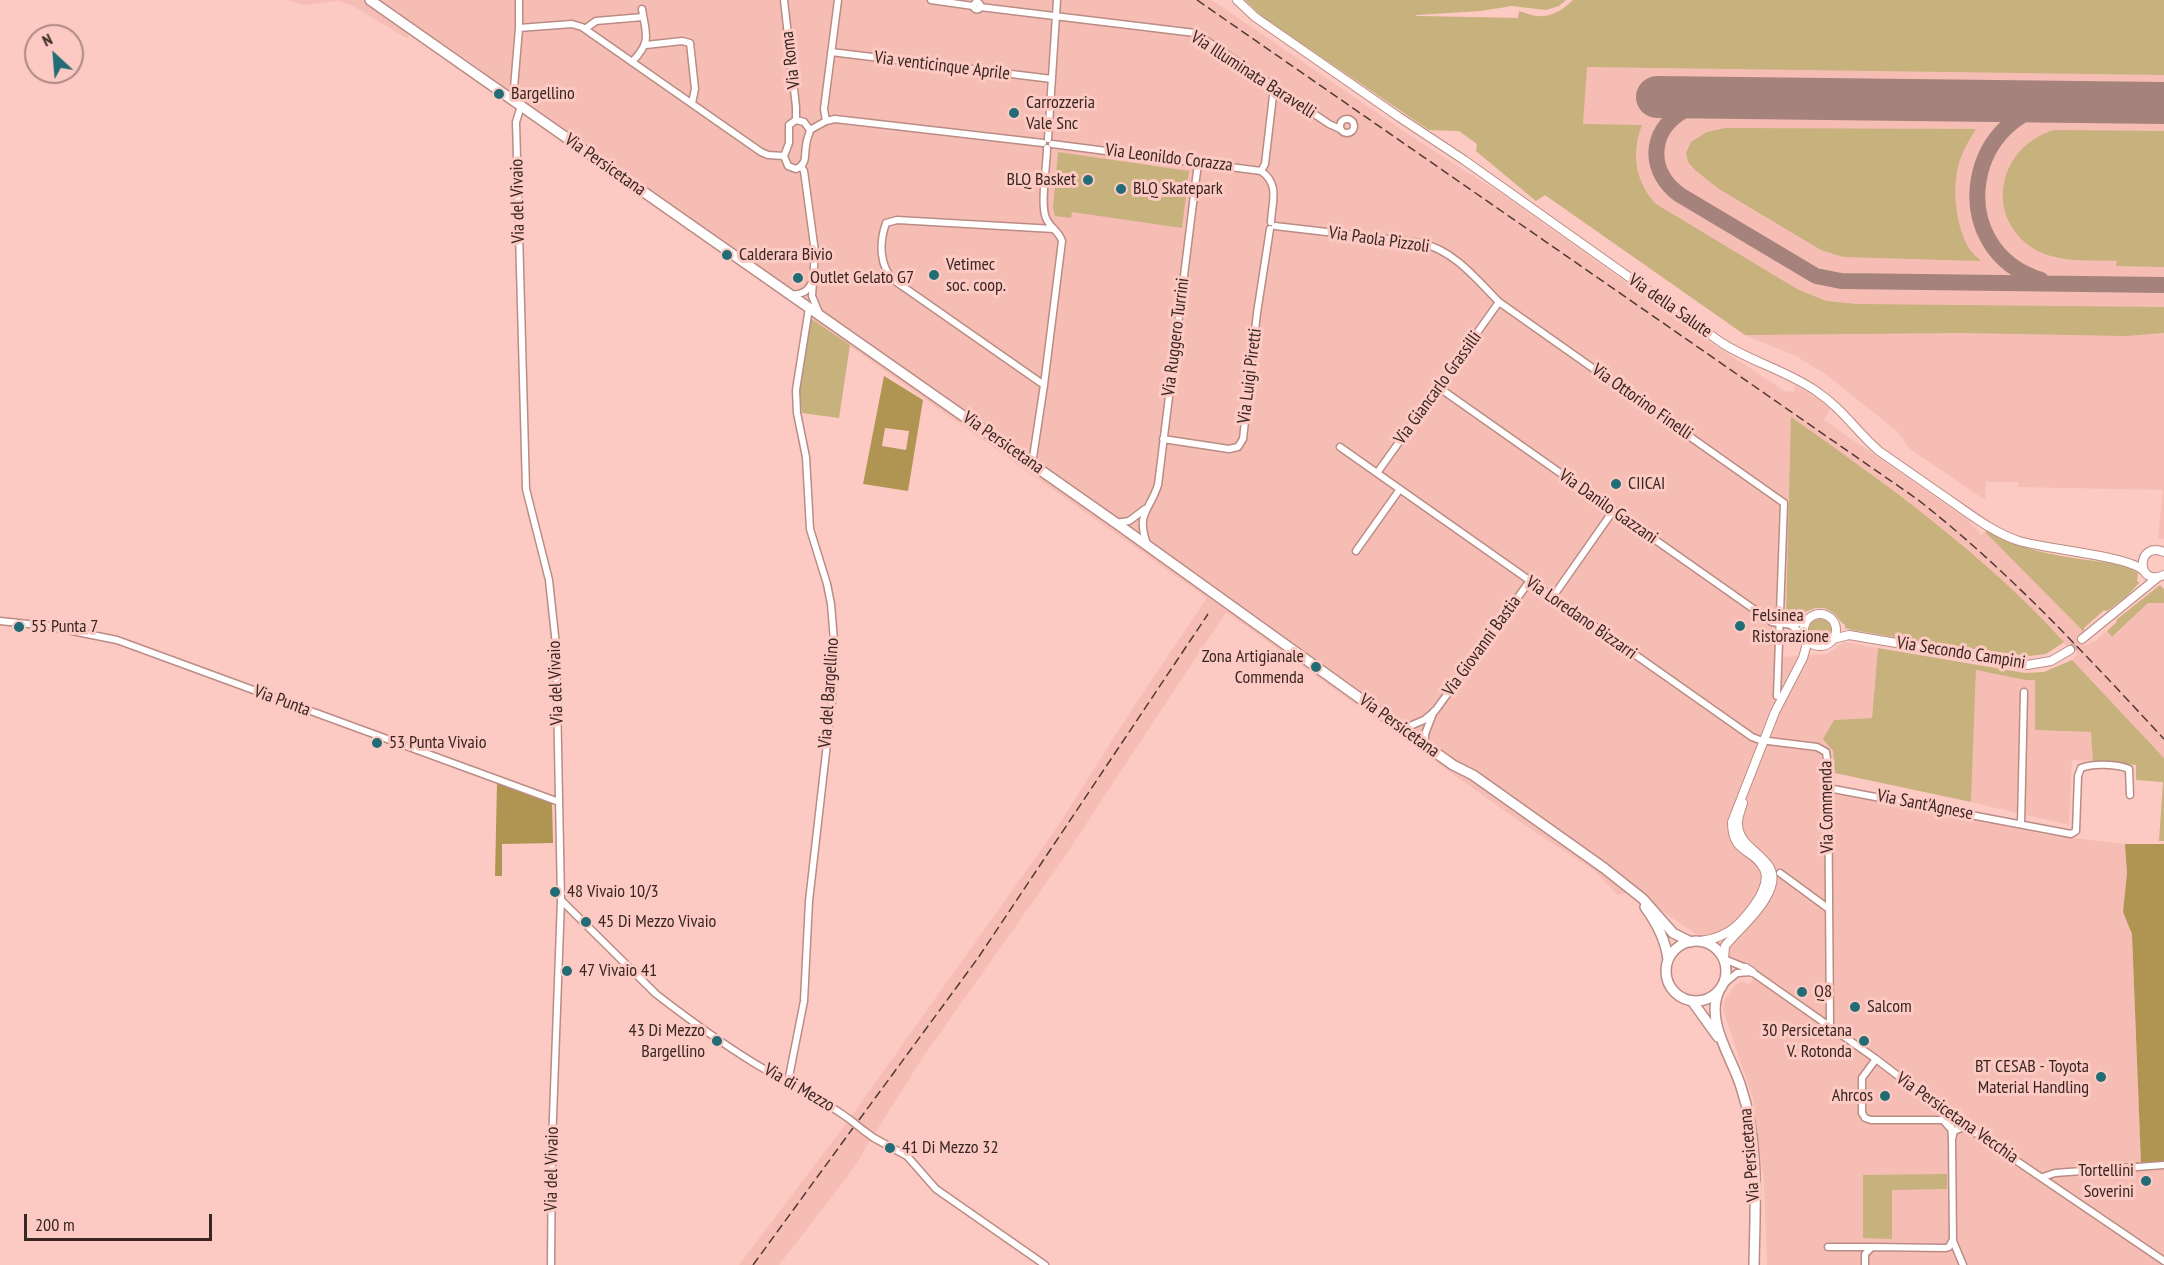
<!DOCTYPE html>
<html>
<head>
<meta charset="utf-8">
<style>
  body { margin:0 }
  #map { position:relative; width:2164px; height:1265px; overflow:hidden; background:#fccac3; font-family:"PT Sans Narrow",sans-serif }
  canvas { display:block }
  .north { position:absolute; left:24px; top:24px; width:60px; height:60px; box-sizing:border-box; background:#fccac3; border:2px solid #ae8883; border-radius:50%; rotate:334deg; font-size:16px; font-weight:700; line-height:24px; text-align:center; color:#392623 }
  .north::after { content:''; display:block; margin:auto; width:21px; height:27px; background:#226c76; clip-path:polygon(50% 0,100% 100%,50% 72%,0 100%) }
  .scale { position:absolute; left:24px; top:1214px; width:188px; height:27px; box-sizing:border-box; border:3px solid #392623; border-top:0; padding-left:8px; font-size:18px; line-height:21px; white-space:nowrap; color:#392623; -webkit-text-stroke:4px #fccac3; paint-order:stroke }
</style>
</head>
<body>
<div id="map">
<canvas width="2164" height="1265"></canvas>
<div class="north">N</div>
<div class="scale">200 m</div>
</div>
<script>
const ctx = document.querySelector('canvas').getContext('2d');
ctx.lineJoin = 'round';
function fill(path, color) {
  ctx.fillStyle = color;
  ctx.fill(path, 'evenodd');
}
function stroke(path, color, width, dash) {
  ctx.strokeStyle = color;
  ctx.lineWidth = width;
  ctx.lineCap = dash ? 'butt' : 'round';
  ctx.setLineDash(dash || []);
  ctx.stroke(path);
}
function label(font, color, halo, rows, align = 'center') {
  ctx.font = font + ' "PT Sans Narrow",sans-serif';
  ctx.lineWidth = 6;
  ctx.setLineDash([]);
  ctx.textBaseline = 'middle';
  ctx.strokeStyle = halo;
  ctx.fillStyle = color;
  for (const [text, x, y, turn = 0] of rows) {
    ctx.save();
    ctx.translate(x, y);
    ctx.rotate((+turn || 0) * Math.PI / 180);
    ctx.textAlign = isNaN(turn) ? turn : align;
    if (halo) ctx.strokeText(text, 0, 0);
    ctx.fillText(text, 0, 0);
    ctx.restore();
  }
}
fill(new Path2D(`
  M288,0h924l199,136 95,61 202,144 77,50 9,1 1,-7 36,22 -7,13 143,99 14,16 4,-3 99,100 -6,5 8,9 6,-5 2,1 12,-11 7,6 35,-34h16v155l-88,-93 -4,-5 6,-6 -8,-8 -2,1 -49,-50 -42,-40 -46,-38 -62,-47 -77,-54 -1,70 -8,169 44,-3 17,-12 34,6 -6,70 -38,2 -4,26 4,12 2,37 25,1 186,39 78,9 2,29 -4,39 9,22 9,229 23,-1v103h-397l-3,-82 -11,-84 -30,-89 2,-11 10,-14 6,-4 8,3 7,-9 -123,-84 -15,4 -24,-25 -65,-42 -303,-216 -165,250 -138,195 -48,76 -11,-7 -4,5 11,8 -14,24 -16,22 -62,80h-40l109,-144 208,-292 78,-123 73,-108 -397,-280 -27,-33 -194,-134 -120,-90 -61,-40v18l-55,-33 -15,-5 -35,4z
  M1573,0h591v539l-6,-1 5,-48 -145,-3v-5h-32l-1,18 -75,-51 -12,-17 -73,-58 -29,-18 -51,-21 -200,-140 -9,6 -60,-50 1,-7 -18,-13 -30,-1 -13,-114 102,2 1,-7 18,7 24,-8z
  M1976,670l49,10h10v50l57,2 1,29 -21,-1 -3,65 -98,-23z`), '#f6bdb4');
fill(new Path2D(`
  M1245,0h321l-7,6 -13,4 -34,-4 -31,5 -65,4v5v-4l102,2 1,-7c24,9 35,7 54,-11h591v75l-577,-8 -4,57 59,1c-11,28 -7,57 14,79l141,85 29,12 31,3 307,3v26l-38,3 -164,-3 -217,2 -200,-140 -9,6 -60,-50 1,-7 -18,-13 -30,-1 -165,-112z
  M1725,128l251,1c-4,7 -9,14 -12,21 -14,28 -10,70 4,97 3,5 9,10 13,14l-138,-4 -22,-7 -102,-61 -24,-19 -7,-8 -2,-9 5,-11 16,-10z
  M2054,130l110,1v136l-48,-1 1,-5c-26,-1 -57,2 -81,-11 -53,-31 -39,-103 18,-120z
  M1058,152l131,19 -7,57 -110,-16 -1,6 -16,-2 -2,-8z
  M810,318l40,27 -11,73 -37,-5 -3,-21z
  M1791,417c97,68 193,137 273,225l-18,12 -16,2 -96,-12 -81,-14 -8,-2v-3c-6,-4 -8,-10 -13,-13 -16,-12 -27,5 -46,4z
  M1987,531c42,25 97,28 145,35v4l6,3 -1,7 2,3 -12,13 -20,15 -3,-1 -20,18v4l-99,-100z
  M2160,585l4,4v14h-16l-36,34 -5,-6 10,-9 -1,-2z
  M1809 630a11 11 0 1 1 22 0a11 11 0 1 1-22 0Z
  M1878,648l147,25 19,-1 28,-12 92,98v83h-5l4,-59 -27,-2v-15l-43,-4 -2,-29 -56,-2v-50h-10l-49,-10 -5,132 -136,-29 -2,-22 -10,-12 11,-19 38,-2z
  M1947,1174v15l-55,1v49l-29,-1v-63z`), '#c7b17d');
fill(new Path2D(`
  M884,376l39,24 -15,91 -45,-7zM885,428l24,3 -3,19 -24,-4z
  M497,783l55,20 1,40 -51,1v32h-7z
  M2125,844h39v318l-23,1 -9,-229 -9,-22 4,-39z`), '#b09552');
stroke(new Path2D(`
  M1723,98c-14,2 -28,5 -40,13 -35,21 -35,61 -3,84l136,81 25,5 323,4
  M2041,280c-99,-30 -77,-174 28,-178`), '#a6827c', 16);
stroke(new Path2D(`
  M1657,97l507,6`), '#a6827c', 42);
stroke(new Path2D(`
  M2070,650l12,-11`), '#d5a9a3', 8, [8, 4]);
const minor = new Path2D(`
  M784,0l12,107v13
  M838,0l-14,109 2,12 9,-2 208,24
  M931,0l42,6
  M973.5 6a3.5 3.5 0 1 1 7 0a3.5 3.5 0 1 1-7 0Z
  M980,7l215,26 134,91 11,5
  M519,28l53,-4 10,3 179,125 7,3 16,1
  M585,29l11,-8 47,-4
  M646,45l36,-4 8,2 5,46 -3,14
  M831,52l221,27
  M632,62c20,-21 14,-27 10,-53
  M513,100l6,-72v-28
  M521,106l-5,16 10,367 23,91 7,65 5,255 -9,244 -1,121
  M1340 126a7 7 0 1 1 14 0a7 7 0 1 1-14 0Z
  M796,120l8,2 6,8c-1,6 -4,10 -4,16 -2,10 2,17 -10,23l-8,-3 -4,-10 5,-13v-18z
  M810,130l16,-9
  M1048,139l9,-139
  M1052,144l209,27c19,13 11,31 10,51
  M801,166l3,5 11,81 -3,44 7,17
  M1261,171l4,-7 9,-77
  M1275,226l146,17c34,8 55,36 78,59l285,201 -7,193
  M791,295c9,-1 16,-2 20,-11
  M1044,385l-149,-104c-16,-14 -16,-38 -9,-58l11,-3 157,9
  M1438,387l334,235 20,3 14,-4
  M1163,439l66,10 9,-2 5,-8 14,-126 13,-84
  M1340,447l412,290 8,3 57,7 9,5 2,14 2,261
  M1032,464l12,-79 18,-144c-3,-10 -12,-13 -16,-23 -6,-14 1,-53 1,-70
  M1377,473l122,-171
  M1116,523l13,-2 16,-12
  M1147,544c-11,-31 2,-32 11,-59l40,-322
  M1356,551l44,-62
  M1552,598l61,-87
  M0,621l47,5 70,14 442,162
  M1792,626l12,9
  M1403,729l21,-9 11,-9 94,-129
  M1425,745v-11l9,-23
  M1828,788l243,46 5,-3 2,-55 3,-8c12,-5 36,-4 48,1l1,26
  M2021,824l3,-132
  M1780,873l49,36
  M561,900l95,94c31,24 64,48 98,69 33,20 68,35 99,59
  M1724,959l22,9
  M1725,983l12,-10 15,-1 124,87 76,58 212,144
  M1876,1059l-14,19v35l3,5 6,2h72l7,8
  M788,1082l16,-81 5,-100 23,-201 3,-47 -4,-49 -4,-20 -17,-55 -4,-72 -9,-44 -1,-23 13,-82
  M1951,1123l1,16 2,-8 12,-5
  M863,1130l11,8 33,18 29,33 109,76
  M1952,1139l1,102 10,24
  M2043,1177l12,-4 109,-8
  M1828,1247h44
  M1865,1265v-11l7,-7 74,1 3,-1 3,-6`);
const tertiary = new Path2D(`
  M1237,0l18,17 144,100 65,43 258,183c30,19 65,28 94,48 27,18 40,40 63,60 23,16 46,32 69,48 22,15 44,33 71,42 26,8 111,15 125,30
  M2164,552c-28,-12 -29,36 0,23
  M1804 630a16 16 0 1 1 32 0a16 16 0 1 1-32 0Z
  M1833,639l16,-4 178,30 24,-4 19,-11
  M2082,639l75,-61
  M1700,941c9,-1 18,-3 26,-8 16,-8 47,-45 38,-64 -10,-21 -32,-14 -32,-47l43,-110 28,-54 3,-11v-9
  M1724,959l1,-13c15,-18 38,-36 46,-59 10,-30 -32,-35 -33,-62 -1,-7 3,-15 5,-22
  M1746,968l6,4`);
const primary = new Path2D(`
  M370,0l746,523 309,222 28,20 20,10 131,93 39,31 30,34 18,9
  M1645,907c11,15 21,34 23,53
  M1666 971a30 30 0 1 1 60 0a30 30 0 1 1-60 0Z
  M1719,991c-14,31 13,66 22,96 19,56 14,119 13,178
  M1692,1001l26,36`);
stroke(minor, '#ba8c85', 9);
stroke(tertiary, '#ba8c85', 10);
stroke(primary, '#ba8c85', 12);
stroke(minor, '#fff', 6);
stroke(tertiary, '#fff', 8);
stroke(primary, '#fff', 9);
stroke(new Path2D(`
  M1197,0l720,499c91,71 168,155 247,240
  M859,1120l119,-162 230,-344
  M753,1265l100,-137`), '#503936', 1.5, [9, 4.5]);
const minorBridge = new Path2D(`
  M853,1122l10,8`);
stroke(minorBridge, '#ba8c85', 9, []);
stroke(minorBridge, '#fff', 6);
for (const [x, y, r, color] of [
  [499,94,6,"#226c76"],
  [1014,113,6,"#226c76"],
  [1088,180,6,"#226c76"],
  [1121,189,6,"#226c76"],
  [727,255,6,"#226c76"],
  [934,275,6,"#226c76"],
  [798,278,6,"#226c76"],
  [1616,484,6,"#226c76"],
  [1740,626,6,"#226c76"],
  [19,627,6,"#226c76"],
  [1316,667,6,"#226c76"],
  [377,743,6,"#226c76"],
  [555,892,6,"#226c76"],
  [586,922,6,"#226c76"],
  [567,971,6,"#226c76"],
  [1802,992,6,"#226c76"],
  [1855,1007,6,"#226c76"],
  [717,1041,6,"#226c76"],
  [1864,1041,6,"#226c76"],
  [2101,1077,6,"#226c76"],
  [1885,1096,6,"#226c76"],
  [890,1148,6,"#226c76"],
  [2146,1181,6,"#226c76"]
]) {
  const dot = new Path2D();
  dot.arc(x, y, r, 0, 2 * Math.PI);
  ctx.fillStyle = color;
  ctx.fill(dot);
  stroke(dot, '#fccac3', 2);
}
label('18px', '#392623', '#fccac3', [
  ["Via Roma",791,60,-97],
  ["Via venticinque Aprile",942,66,7],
  ["Via Illuminata Baravelli",1253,75,33],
  ["Via Leonildo Corazza",1169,158,7],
  ["Via Persicetana",605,165,35],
  ["Via del Vivaio",518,201,-91],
  ["Via Paola Pizzoli",1379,240,8],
  ["Via della Salute",1670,306,35],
  ["Via Ruggero Turrini",1176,337,-83],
  ["Via Luigi Piretti",1250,376,-83],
  ["Via Giancarlo Grassilli",1438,388,-54],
  ["Via Ottorino Finelli",1642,402,35],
  ["Via Persicetana",1003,443,35],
  ["Via Danilo Gazzani",1608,507,35],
  ["Via Loredano Bizzarri",1581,618,35],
  ["Via Giovanni Bastia",1482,646,-54],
  ["Via Secondo Campini",1961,653,9],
  ["Via del Vivaio",556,683,-92],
  ["Via del Bargellino",829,693,-86],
  ["Via Punta",282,701,20],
  ["Via Persicetana",1399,726,36],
  ["Via Sant'Agnese",1925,805,11],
  ["Via Commenda",1827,807,-91],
  ["Via di Mezzo",799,1088,30],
  ["Via Persicetana Vecchia",1957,1118,35],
  ["Via Persicetana",1750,1155,-95],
  ["Via del Vivaio",552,1169,-89]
]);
label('18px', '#392623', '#fccac3', [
  ["Bargellino",511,94],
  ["Carrozzeria",1026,103],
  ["Vale Snc",1026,124],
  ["BLQ Basket",1076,180,"right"],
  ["BLQ Skatepark",1133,189],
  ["Calderara Bivio",739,255],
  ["Vetimec",946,265],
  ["soc. coop.",946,286],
  ["Outlet Gelato G7",810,278],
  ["CIICAI",1628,484],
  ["Felsinea",1752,616],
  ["Ristorazione",1752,637],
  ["55 Punta 7",31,627],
  ["Zona Artigianale",1304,657,"right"],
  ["Commenda",1304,678,"right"],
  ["53 Punta Vivaio",389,743],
  ["48 Vivaio 10/3",567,892],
  ["45 Di Mezzo Vivaio",598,922],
  ["47 Vivaio 41",579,971],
  ["Q8",1814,992],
  ["Salcom",1867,1007],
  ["43 Di Mezzo",705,1031,"right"],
  ["Bargellino",705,1052,"right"],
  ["30 Persicetana",1852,1031,"right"],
  ["V. Rotonda",1852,1052,"right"],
  ["BT CESAB - Toyota",2089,1067,"right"],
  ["Material Handling",2089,1088,"right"],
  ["Ahrcos",1873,1096,"right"],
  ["41 Di Mezzo 32",902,1148],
  ["Tortellini",2134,1171,"right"],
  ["Soverini",2134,1192,"right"]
], 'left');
</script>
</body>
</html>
